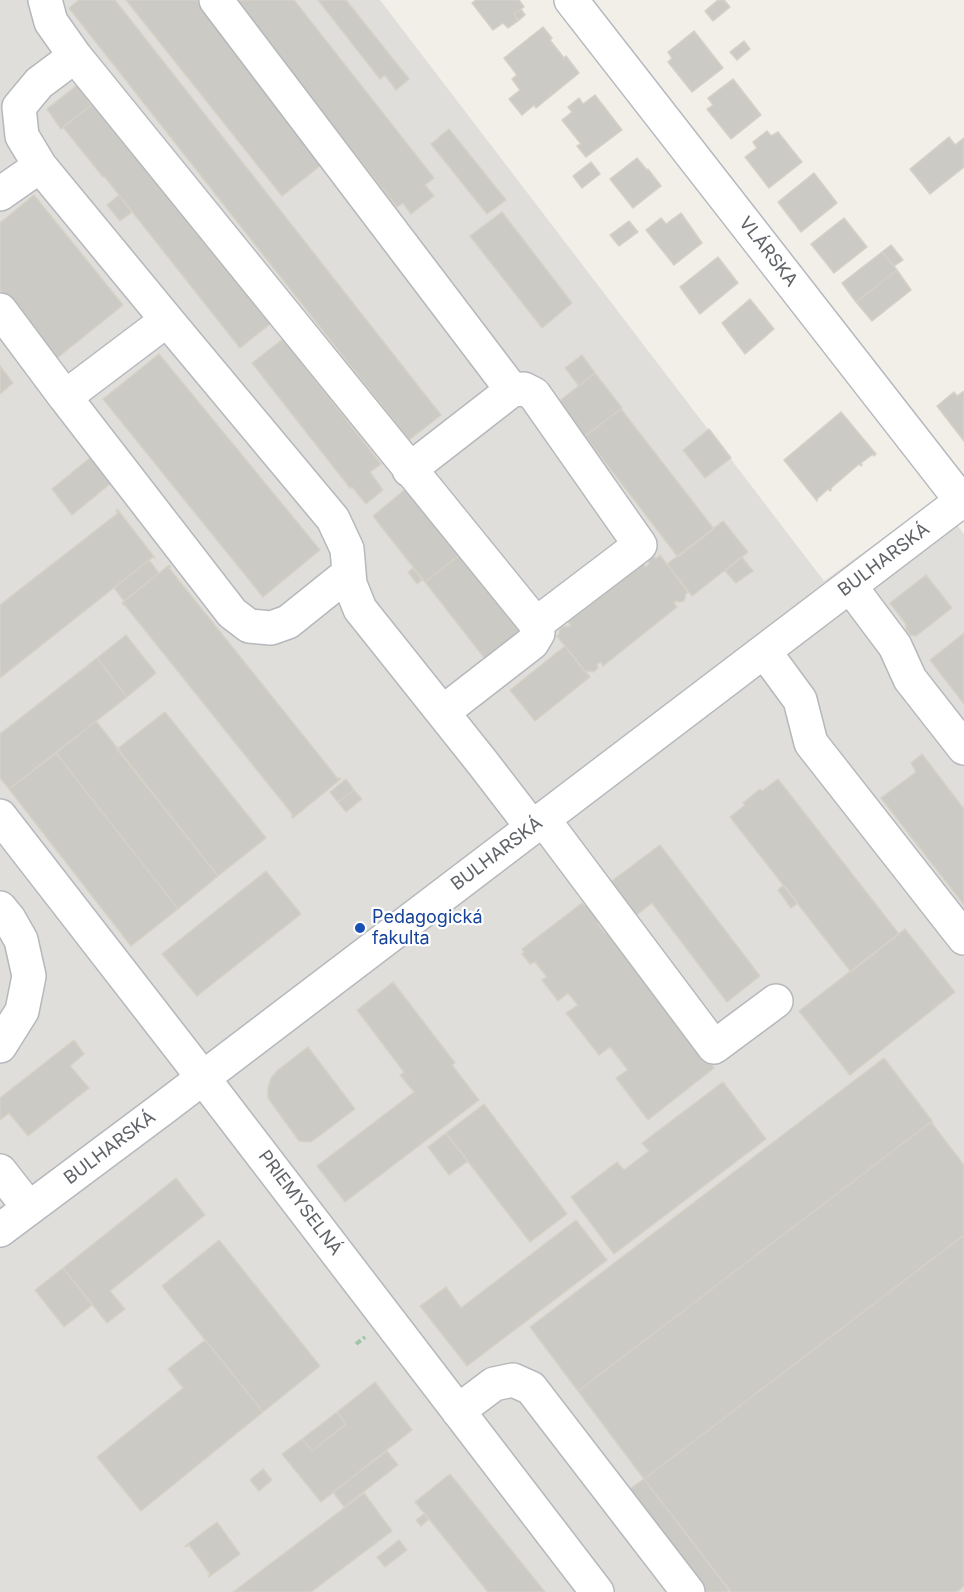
<!DOCTYPE html>
<html>
<head>
<meta charset="utf-8">
<style>
  body { margin:0 }
  canvas { display:block; background:#f1efe8 }
</style>
</head>
<body>
<canvas width="964" height="1592"></canvas>
<script>
const ctx = document.querySelector('canvas').getContext('2d');
ctx.lineJoin = 'round';
function fill(path, color) {
  ctx.fillStyle = color;
  ctx.fill(path, 'evenodd');
}
function stroke(path, color, width, dash) {
  ctx.strokeStyle = color;
  ctx.lineWidth = width;
  ctx.lineCap = dash ? 'butt' : 'round';
  ctx.setLineDash(dash || []);
  ctx.stroke(path);
}
function label(font, color, halo, rows, align = 'center') {
  ctx.font = font + ' Inter,sans-serif';
  ctx.lineWidth = 4.5;
  ctx.setLineDash([]);
  ctx.textBaseline = 'middle';
  ctx.strokeStyle = halo;
  ctx.fillStyle = color;
  for (const [text, x, y, turn = 0] of rows) {
    ctx.save();
    ctx.translate(x, y);
    ctx.rotate((+turn || 0) * Math.PI / 180);
    ctx.textAlign = isNaN(turn) ? turn : align;
    if (halo) ctx.strokeText(text, 0, 0);
    ctx.fillText(text, 0, 0);
    ctx.restore();
  }
}
fill(new Path2D(`
  M0,0h380l444,581 113,-82 27,35v1058h-964z`), '#e0deda');
const building = new Path2D(`
  M79,0h36l326,415 -32,25 -340,-432z
  M126,0h71l128,162 -43,34z
  M233,0h61l140,178 -9,7 9,11 -23,18 -8,-11 -6,4z
  M318,0h28l63,79 -13,11 -11,-15 -5,4z
  M476,0h43l5,7 -10,7 4,7 -10,7 -5,-5 -10,7 -21,-27z
  M718,0h6l6,7 -17,14 -8,-10z
  M521,9l4,6 -7,6 -4,-7z
  M543,27l9,11 -2,2 14,18 2,-2 13,17 -43,35 -2,-3 -12,10 -13,-16 11,-9 -8,-11 5,-4 -13,-17z
  M694,31l29,37 -31,24 -24,-30 4,-4 -4,-6z
  M744,41l6,8 -13,11 -7,-8z
  M733,79l28,36 -30,24 -24,-30 6,-4 -5,-7z
  M77,85l14,20 -30,24 -14,-20z
  M595,95l27,35 -36,27 -9,-11 4,-2 -19,-24 10,-8 -4,-5 11,-9 4,6z
  M95,102l175,222 -30,24 -136,-172 -1,1 -40,-50z
  M449,129l57,71 -19,14 -56,-70z
  M767,131l4,5 7,-4 24,30 -33,26 -24,-31 12,-9 -4,-6z
  M949,137l6,8 9,-7v29l-34,27 -20,-25z
  M637,158l10,12 1,-1 13,17 -28,22 -23,-29z
  M591,162l9,12 -18,14 -9,-12z
  M814,173l23,30 -36,29 -23,-30z
  M34,195l89,110 -67,54 -56,-69v-67z
  M119,195l13,17 -12,9 -13,-16z
  M502,212l70,91 -30,25 -72,-92z
  M681,213l21,30 -28,22 -28,-35 15,-12 5,6z
  M844,218l23,29 -33,26 -23,-29z
  M629,221l9,11 -19,14 -9,-11z
  M891,245l12,15 -9,6 -12,-14z
  M882,252l15,18 -41,32 -14,-19z
  M718,257l20,26 -38,31 -20,-27z
  M897,270l14,20 -39,31 -16,-19z
  M750,299l24,30 -29,25 -23,-31z
  M283,339l98,125 -11,8 13,18 -17,14 -14,-17 -2,1 -98,-125z
  M159,354l161,196 -57,47 -160,-198z
  M582,355l13,18 -16,13 -14,-18z
  M0,366l13,17 -13,11z
  M595,373l27,35 -39,30 -26,-35z
  M964,391v50l-27,-35 17,-14 3,4z
  M621,409l93,120 -36,28 -93,-121z
  M841,412l35,42 -2,2 -1,-2 -12,9 1,2 -1,1 -2,-2 -28,24v2l-1,1 -2,-2 -11,10v2l-33,-41z
  M709,429l22,29 -26,20 -22,-28z
  M91,457l20,26 -39,32 -20,-26z
  M408,487l53,67 -36,28 -52,-66z
  M117,509l38,49 -2,-1 -4,3 -149,118v-73l118,-92 -2,-2z
  M723,521l25,31 -56,44 -25,-32z
  M461,554l61,77 -36,29 -61,-78z
  M660,555l28,37 -2,2 -2,7 -4,1 -4,-1 -2,2 3,4 -74,59 -2,-4 -4,2 1,4 -2,2 -3,2 -5,-1 -2,2 -29,-37 2,-2 1,-6 6,-2 2,1 3,-1 -3,-4 75,-58 3,3 3,-3v-5l3,-2 5,1z
  M742,557l11,14 -17,12 -11,-12z
  M149,560l10,13 -35,28 -10,-13z
  M169,565l2,2 -2,1 169,211 1,-1 2,1 -48,39 -2,-2 2,-1 -169,-211 -1,1 -1,-2z
  M413,568l9,12 -5,4 -9,-12z
  M926,575l26,33 -36,28 -6,-1 -4,-6v-5l-16,-21z
  M964,633v71l-34,-44z
  M126,635l30,38 -29,24 -30,-39z
  M565,646l25,31 -55,44 -25,-31z
  M97,658l30,39 -118,92 -9,-11v-44z
  M165,712l101,126 -48,38 -101,-127z
  M96,721l122,155 -40,33 -122,-156z
  M56,753l122,156 -47,37 -122,-157z
  M922,754l42,55v96l-83,-107 35,-26 -5,-9z
  M346,779l8,11 -16,12 -8,-10z
  M778,779l121,155 -48,38 -121,-155 15,-12 -2,-2 17,-14 2,2z
  M354,790l8,9 -16,13 -8,-10z
  M660,845l100,131 -33,26 -75,-99 -21,16 -26,-33z
  M266,871l35,43 -104,82 -35,-42z
  M784,885l14,18 -7,5 -13,-18z
  M582,903l3,3 3,-2 13,16 -4,3 8,10 4,-2 105,137 -66,52 -32,-42 12,-8 -18,-23 -11,8 -33,-42 12,-8 -10,-12 -10,8 -16,-21 5,-3 -12,-15 -5,2 -8,-10 2,-2 -2,-3z
  M905,929l50,63 -105,83 -51,-64z
  M393,982l62,81 -3,2 27,35 -134,102 -28,-36 97,-74 -14,-17 4,-3 -47,-62z
  M74,1040l10,14 -14,12 19,22 -61,48 -19,-23 -9,7v-22z
  M308,1047l47,62 -44,33 -12,-1 -31,-43v-10l3,-10 7,-8z
  M884,1058l49,64h-2l-353,269 -48,-64z
  M723,1082l43,57 -152,115 -43,-57 46,-35 7,8 25,-19 -7,-8z
  M484,1104l83,110 -37,28 -84,-109z
  M931,1122l33,43v70l-320,244 -66,-88z
  M446,1133l22,28 -19,14 -21,-28z
  M176,1178l29,37 -95,76 15,18 -18,14 -44,-55z
  M576,1220l31,40 -140,106 -47,-60 26,-19 15,21z
  M964,1235v351l-7,6h-226l-87,-113z
  M219,1240l101,126 -57,46 -101,-126z
  M63,1268l29,37 -28,22 -29,-37z
  M205,1340l58,72 -122,99 -44,-54 86,-69 -15,-19z
  M375,1382l37,48 -91,72 -39,-48 20,-15 10,12 34,-27 -9,-12z
  M337,1412l9,12 -34,27 -10,-12z
  M387,1451l11,14 -54,42 -11,-15z
  M263,1469l9,11 -13,11 -9,-11z
  M450,1474l95,118h-57l-59,-73 -14,-17z
  M644,1479l85,111 -2,2h-24l-75,-102z
  M364,1493l28,38 -81,61h-78z
  M424,1514l5,5 -8,7 -5,-6z
  M217,1522l23,32 -31,23 -1,-1 2,-2 -21,-29 -3,2 -1,-1z
  M399,1540l8,10 -22,17 -8,-10z`);
fill(building, '#cccac5');
stroke(building, '#d6d1c6', 1.5);
const minor = new Path2D(`
  M45,0l6,22 24,34
  M216,0l296,390 -103,80
  M571,0l393,504
  M40,166l127,154
  M0,194l40,-28 -18,-30 -3,-29 20,-24 36,-27 461,568 2,9 -6,10 -89,69
  M0,310l65,87
  M512,390l12,-1 10,5 106,151 -104,79
  M349,573l-61,49 -17,6 -22,-2 -17,-13 -167,-216 102,-77 166,199 14,30 3,35 10,25 122,153 50,65
  M850,586l45,60 15,33 54,69
  M764,651l36,49 11,43 153,195
  M0,816l187,241 410,535
  M543,819l171,228 62,-46
  M0,908l9,11 12,21 8,36 -7,35 -22,35
  M0,1171l29,37
  M0,1230l162,-121 802,-610
  M458,1411l36,-27 19,-4 18,8 157,204`);
stroke(minor, '#b5b8bc', 36);
stroke(new Path2D(`
  M356,1344l9,-7`), '#9cc7a9', 4, [6, 3]);
stroke(minor, '#fff', 33);
for (const [x, y, r, color] of [
  [360,928,6,"#1a4fb4"]
]) {
  const dot = new Path2D();
  dot.arc(x, y, r, 0, 2 * Math.PI);
  ctx.fillStyle = color;
  ctx.fill(dot);
  stroke(dot, '#fff', 2);
}
label('18px', '#5f6368', '#fff', [
  ["VLÁRSKA",768,252,52],
  ["BULHARSKÁ",884,560,-37],
  ["BULHARSKÁ",497,854,-37],
  ["BULHARSKÁ",110,1148,-37],
  ["PRIEMYSELNÁ",300,1203,53]
]);
label('18px', '#164399', '#fff', [
  ["Pedagogická",372,918],
  ["fakulta",372,939]
], 'left');
</script>
</body>
</html>
